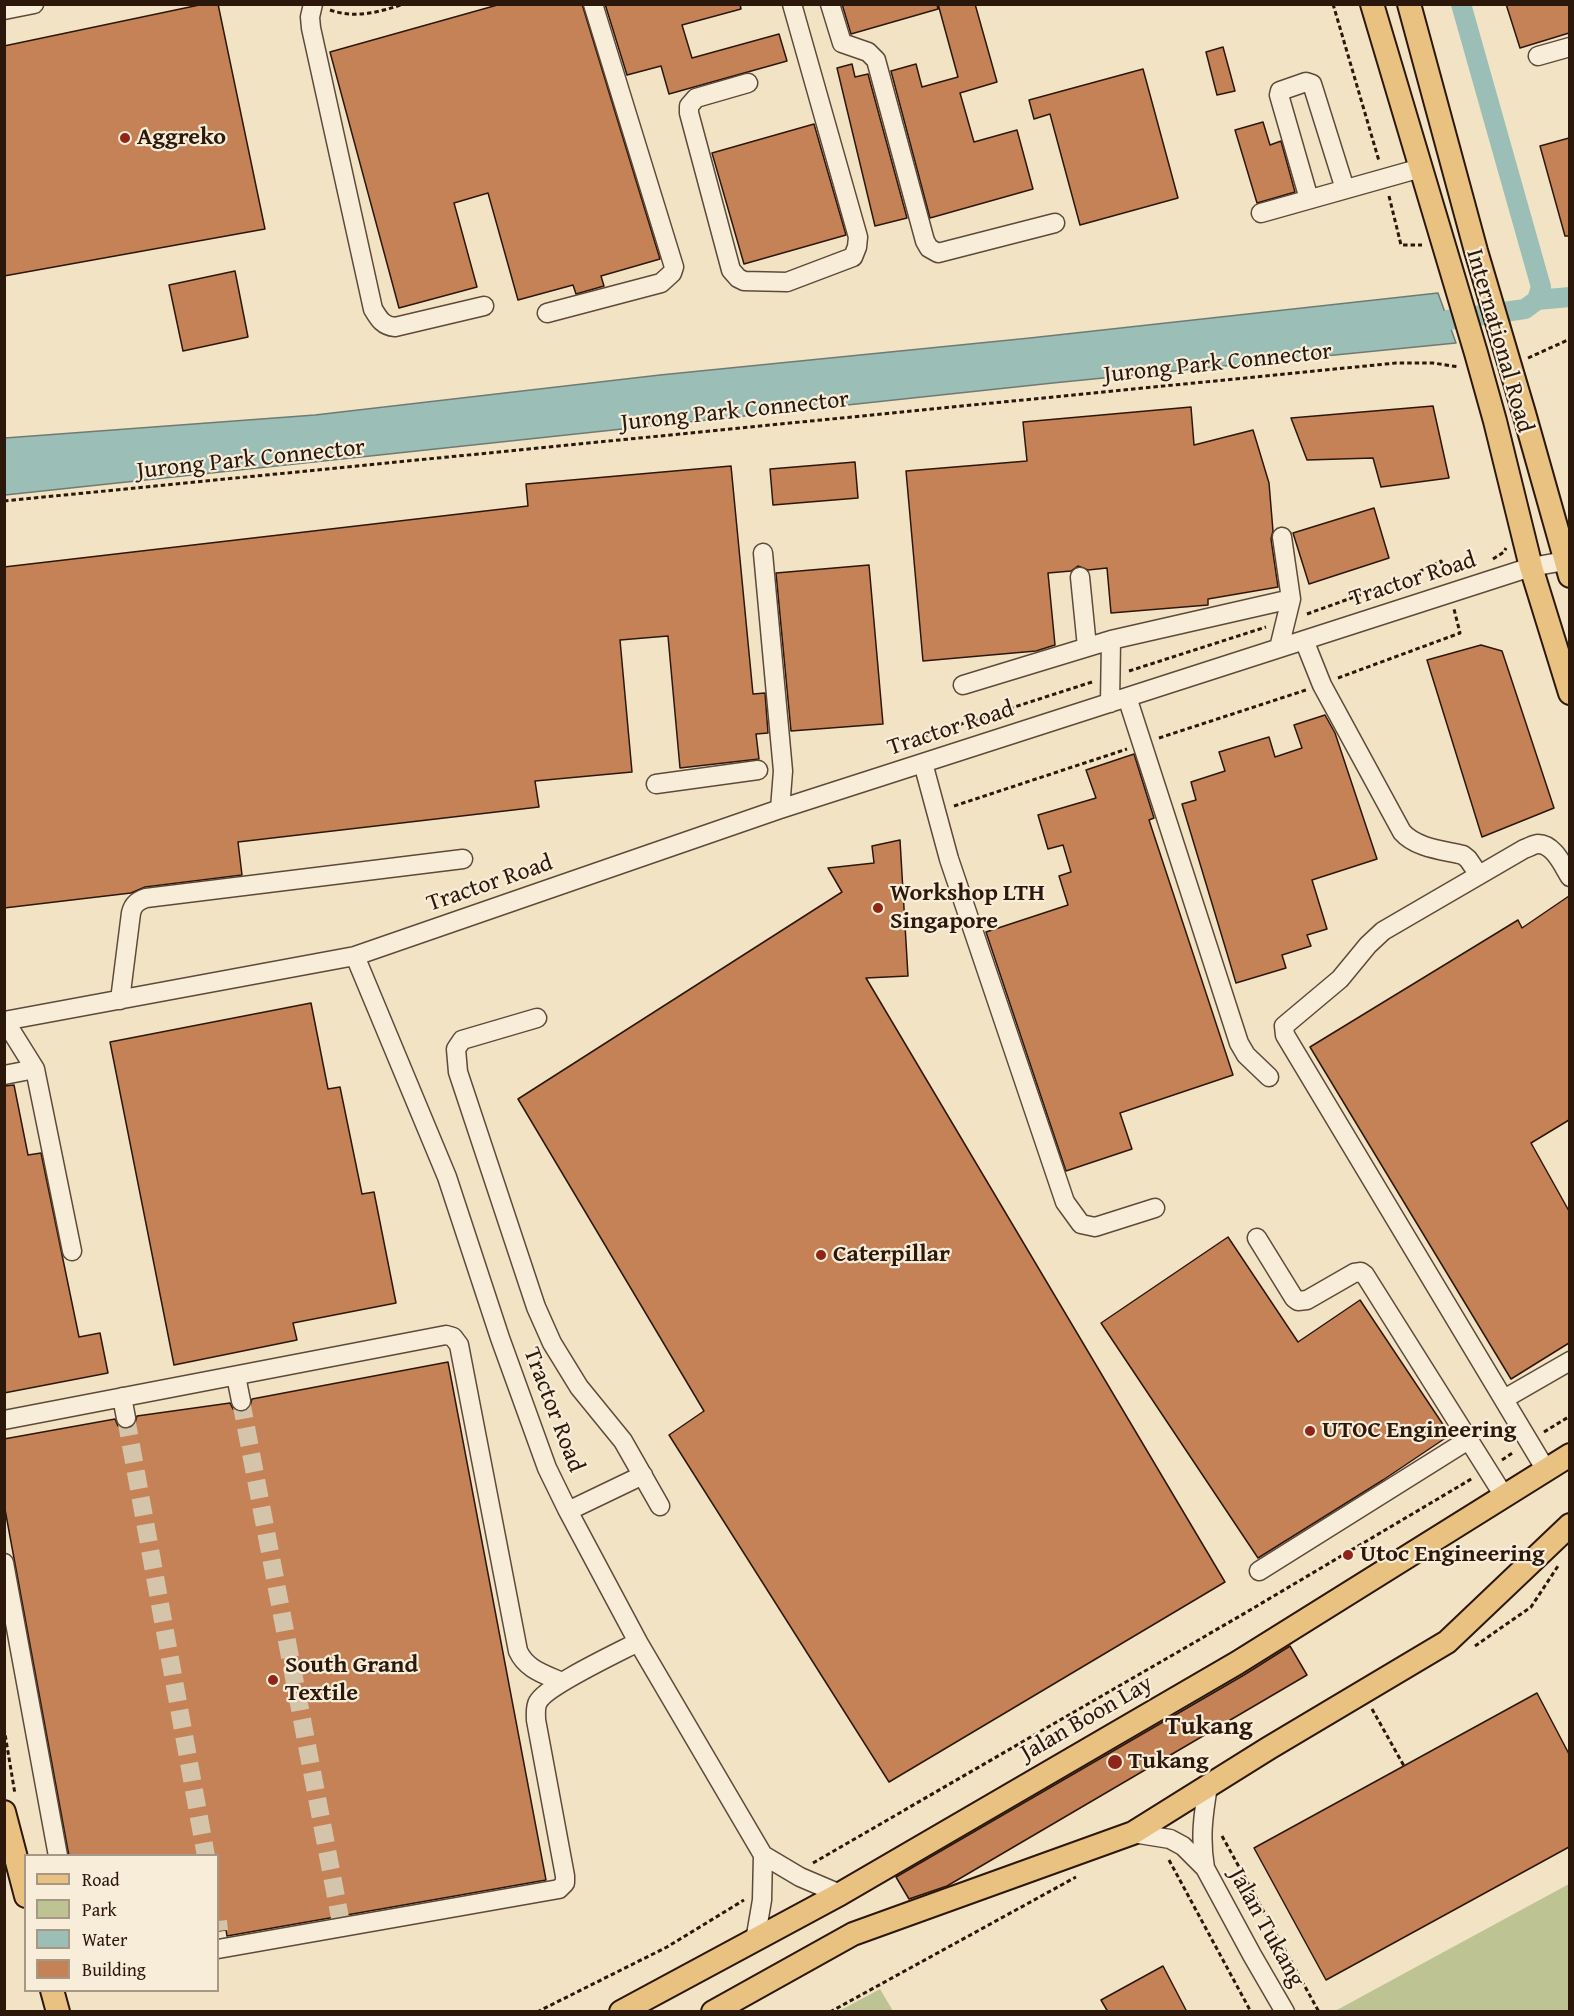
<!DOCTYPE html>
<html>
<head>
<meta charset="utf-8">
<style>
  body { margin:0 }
  #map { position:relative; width:1574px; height:2016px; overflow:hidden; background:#f2e3c5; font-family:"Gentium Book Plus",serif }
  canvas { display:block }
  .frame { position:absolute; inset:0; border:6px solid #2c170b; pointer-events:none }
  .legend { position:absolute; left:24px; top:1854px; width:195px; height:138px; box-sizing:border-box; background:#f7edd9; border:2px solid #a69787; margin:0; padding:8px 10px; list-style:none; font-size:18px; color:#2c170b }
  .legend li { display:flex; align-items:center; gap:12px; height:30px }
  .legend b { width:30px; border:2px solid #a69787 }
</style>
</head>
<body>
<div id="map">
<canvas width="1574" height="2016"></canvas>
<div class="frame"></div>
<ul class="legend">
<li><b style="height:8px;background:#e9c282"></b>Road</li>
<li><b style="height:16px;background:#bdc392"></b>Park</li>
<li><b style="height:16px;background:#9bbeb7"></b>Water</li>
<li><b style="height:16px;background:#c58257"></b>Building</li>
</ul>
</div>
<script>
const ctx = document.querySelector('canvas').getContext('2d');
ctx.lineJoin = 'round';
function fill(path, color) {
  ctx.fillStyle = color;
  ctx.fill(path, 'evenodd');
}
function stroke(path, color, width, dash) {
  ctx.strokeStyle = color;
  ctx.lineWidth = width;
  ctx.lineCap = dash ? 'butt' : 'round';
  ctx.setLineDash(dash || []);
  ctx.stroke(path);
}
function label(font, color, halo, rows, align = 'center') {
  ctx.font = font + ' "Gentium Book Plus",serif';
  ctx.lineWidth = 4.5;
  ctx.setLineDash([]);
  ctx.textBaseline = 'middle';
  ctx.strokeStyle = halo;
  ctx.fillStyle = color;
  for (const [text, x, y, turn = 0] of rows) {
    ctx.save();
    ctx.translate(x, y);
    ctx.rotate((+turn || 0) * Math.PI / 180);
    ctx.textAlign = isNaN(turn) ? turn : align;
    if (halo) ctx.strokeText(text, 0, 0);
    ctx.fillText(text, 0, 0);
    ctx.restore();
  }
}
fill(new Path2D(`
  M1569,1884v127h-234z
  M880,1989l13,22h-54z`), '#bdc392');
const water = new Path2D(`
  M1438,293l18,50 -403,40 -1048,112v-57l310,-23 345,-40 370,-37z`);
fill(water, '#9bbeb7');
stroke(water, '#6f7b72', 1.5);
stroke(new Path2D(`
  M1461,4l80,283 -4,13
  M1448,320l77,-11 12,-9 33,-3`), '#9bbeb7', 20);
const building = new Path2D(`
  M204,4h14l47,225 -261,47v-230z
  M501,4h81l78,255 -59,17 3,10 -28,8 -3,-9 -55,15 -30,-107 -34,10 23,84 -78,21 -69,-256z
  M605,4h135l1,5 -59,16 10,33 87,-24 8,27 -118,33 -8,-28 -34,9z
  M842,4h95l1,5 -87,25z
  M938,4h37l22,78 -37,11 14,49 43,-12 16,59 -103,29 -39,-147 25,-7 6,23 36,-10z
  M1506,4h63v29l-49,15z
  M1223,47l12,44 -18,4 -11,-43z
  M852,64l3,13 13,-3 39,144 -32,8 -38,-158z
  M1143,69l35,129 -98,27 -30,-111 -16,5 -5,-19z
  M1263,122l7,23 11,-4 14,51 -38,11 -22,-73z
  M814,124l32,111 -102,29 -32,-111z
  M1569,138v98h-4l-25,-90z
  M235,271l13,66 -65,14 -14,-66z
  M1433,406l16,72 -68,9 -8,-29 -66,2 -16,-42z
  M1191,407l3,38 59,-15 16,53 4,48 -2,8 7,48 -70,12v6l-97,8 -4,-45 -19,2 -10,-4 -7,5 -23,2 7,72 -19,6 -113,10 -17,-190 121,-10 -4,-39z
  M855,462l3,36 -85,7 -3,-36z
  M731,466l22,228 12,-1 3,40 -12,1 3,25 -79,9 -12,-132 -48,4 12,132 -97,9 4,26 -301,35 4,33 -97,12 -14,6 -127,15v-341l524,-61 -2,-22z
  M1374,508l15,50 -80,26 -16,-51z
  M869,565l14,159 -92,7 -15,-158z
  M1481,645l21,6 52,157 -72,29 -55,-177z
  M1325,715l10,18 42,126 -65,21 15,49 -20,6 4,11 -29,9 4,13 -50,15 -54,-179 14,-4 -5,-18 34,-11 -6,-19 50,-15 6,20 27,-9 -8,-23z
  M1134,754l20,64 -5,2 84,255 -113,38 12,36 -66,22 -80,-239 82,-27 -9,-29 12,-4 -8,-27 -15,4 -10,-34 58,-17 -10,-28z
  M900,840l8,136 -42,2 359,604 -336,200 -220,-347 35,-24 -186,-312 324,-207 -14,-24 46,-5 -2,-17z
  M1569,896v224l-38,23 38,68v132l-58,36 -201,-332 208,-127 4,8z
  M311,1003l17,86 12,-2 22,107 12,-2 22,111 -103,20 4,17 -123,25 -64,-323z
  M14,1085l14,70 13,-2 38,184 21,-4 8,40 -104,20v-307z
  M1228,1237l70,105 62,-42 90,135 -67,45 -125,78 -157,-235z
  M448,1362l98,518 -319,56 -1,-6 -8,1v-75h-149l-65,-352v-65l111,-20 3,7 10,3 6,-3 3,-10 93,-13 3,6 10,3 6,-3 3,-10z
  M1290,1646l17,29 -360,211 -38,13 -13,-22 348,-202z
  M1537,1693l32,61v93l-243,133 -72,-132z
  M1163,1966l24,46h-79l-7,-12z`);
fill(building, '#c58257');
stroke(building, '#2c170b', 1.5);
stroke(new Path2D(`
  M241,1401l100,522
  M126,1418l80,438
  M218,1921l1,10`), '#d4c4a9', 18, [18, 9]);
const minor = new Path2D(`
  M313,4l-3,13 1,11 62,281c6,10 10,17 22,18l89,-21
  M830,4l12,39 26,9 8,8 49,181 4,7 9,5 117,-30
  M4,10l30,-6
  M1538,56l32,-9
  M748,83l-52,15 -7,8v7l42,157 7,8 6,3 43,1 66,-25 4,-10 1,-10 -66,-233
  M1309,199l-30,-104 1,-4 3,-1 23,-8 6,2 1,3 32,102
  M1261,213l160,-45
  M547,313l114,-30 11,-10 2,-6 -81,-263
  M763,553l20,218 -3,38
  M1080,577l7,70
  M1304,640l18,45 80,147c14,16 40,18 61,23l5,4 11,16
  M1279,648l12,-49 -9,-62
  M963,685l148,-45 180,-41
  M1127,697l112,346 7,12 23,22
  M1110,703l1,-63
  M923,763l26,96 116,343 16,22 14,3 60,-19
  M656,784l102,-14
  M355,956l92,221 53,161 47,130 20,41 71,133 125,213 37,22 40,17
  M120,1000l11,-87c2,-9 7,-12 15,-15l317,-39
  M537,1018l-75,22 -6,9 2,23 78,235 16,36 27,44 44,54 37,65
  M4,1021l351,-65 425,-147 751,-242 34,-6
  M5,1021l30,48 37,182
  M4,1075l31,-6
  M1257,1238l37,60 4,3 9,-1 47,-27 7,-1 4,3 139,221
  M236,1376l5,25
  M122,1397l4,21
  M1504,1399l66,-38
  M4,1420l442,-85 7,2 6,8 59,306c8,18 26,23 44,31
  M1546,1470l-261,-435 -1,-9 56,-47 28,-34 15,-14 141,-82c4,-1 10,-5 14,-5 16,0 25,22 32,33
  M568,1511l75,-36
  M4,1563l54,293
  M1259,1571l209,-131
  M1133,1833l37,6 13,7 22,22 47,87 33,57
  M1205,1868c-5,-30 -2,-52 3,-82
  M755,1941l7,-41 1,-45
  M218,1949l341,-60 6,-6v-7l-29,-156c0,-6 -1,-13 2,-18 8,-16 81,-50 100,-60`);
const major = new Path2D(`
  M1372,4l104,349 19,68 36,146 39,126
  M1409,4l67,247 48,162 46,163
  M4,1812l22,84
  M52,1990l6,22
  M621,2012l219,-118 397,-231 333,-208
  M713,2012l140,-78 280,-101 136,-85 178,-106 123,-117`);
stroke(minor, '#5e4a3a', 21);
stroke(major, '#2c170b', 26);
stroke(new Path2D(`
  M1333,4l46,157
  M330,10c26,9 49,2 74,-6
  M1389,196l12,49h21
  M1528,358l42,-19
  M4,501l1392,-138h37l26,4
  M1493,559l11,-7 2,-4
  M1307,614l97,-35 37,-18 3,14 3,-1
  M1129,671l137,-44
  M1338,678l122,-45 -6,-24
  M1159,738l147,-48
  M920,747l-2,-9 174,-56
  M954,806l173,-57
  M1544,1432l26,-16
  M1502,1460l12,-8
  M1475,1646l56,-39 27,-41
  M1372,1709l32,57
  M4,1728l11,66
  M1222,1836l97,176
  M1169,1860l82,152
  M813,1863l427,-247 233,-138
  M537,2012l130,-65 77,-47
  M830,2012l246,-135`), '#2c170b', 3, [4.5, 3]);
stroke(minor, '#f7edd9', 18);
stroke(major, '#e9c282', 22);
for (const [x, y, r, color] of [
  [125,138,6,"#8f2418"],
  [878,908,6,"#8f2418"],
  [821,1255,6,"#8f2418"],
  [1310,1431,6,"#8f2418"],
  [1348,1555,6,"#8f2418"],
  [273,1680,6,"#8f2418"],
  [1115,1762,8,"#8f2418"]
]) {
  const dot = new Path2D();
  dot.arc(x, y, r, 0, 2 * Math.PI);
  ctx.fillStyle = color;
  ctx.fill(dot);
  stroke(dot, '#f7edd9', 2);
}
label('bold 24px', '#2c170b', '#f7edd9', [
  ["Aggreko",137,138],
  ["Workshop LTH",890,894],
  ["Singapore",890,922],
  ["Caterpillar",833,1255],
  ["UTOC Engineering",1322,1431],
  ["Utoc Engineering",1360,1555],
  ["South Grand",285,1666],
  ["Textile",285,1694],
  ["Tukang",1128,1762]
], 'left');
label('24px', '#2c170b', '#f7edd9', [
  ["International Road",1499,341,74],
  ["Jurong Park Connector",1218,364,-6],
  ["Jurong Park Connector",735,412,-6],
  ["Jurong Park Connector",251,460,-6],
  ["Tractor Road",1413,580,-18],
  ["Tractor Road",951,729,-18],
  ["Tractor Road",490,884,-19],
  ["Tractor Road",553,1410,69],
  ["Jalan Boon Lay",1087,1719,-30],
  ["Jalan Tukang",1266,1928,61]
]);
label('bold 26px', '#2c170b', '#f7edd9', [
  ["Tukang",1209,1727]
]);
</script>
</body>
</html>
